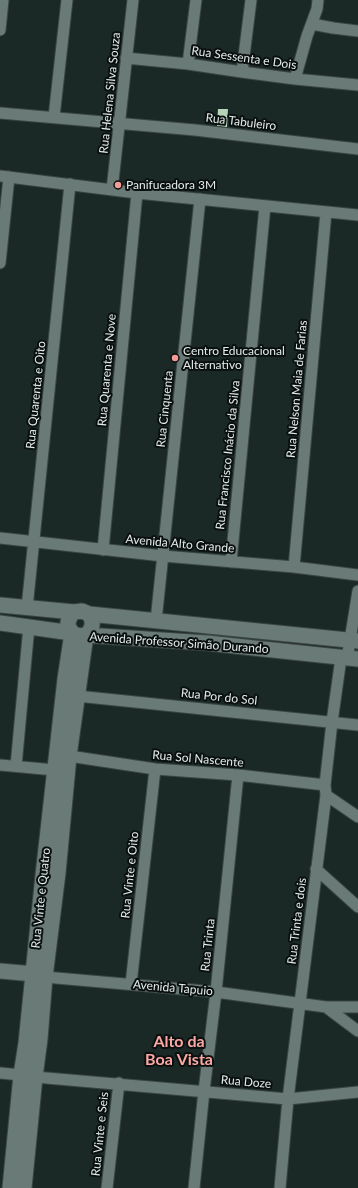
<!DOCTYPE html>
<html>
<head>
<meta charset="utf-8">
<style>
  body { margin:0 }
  canvas { display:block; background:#1b2926 }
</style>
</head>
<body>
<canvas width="358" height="1188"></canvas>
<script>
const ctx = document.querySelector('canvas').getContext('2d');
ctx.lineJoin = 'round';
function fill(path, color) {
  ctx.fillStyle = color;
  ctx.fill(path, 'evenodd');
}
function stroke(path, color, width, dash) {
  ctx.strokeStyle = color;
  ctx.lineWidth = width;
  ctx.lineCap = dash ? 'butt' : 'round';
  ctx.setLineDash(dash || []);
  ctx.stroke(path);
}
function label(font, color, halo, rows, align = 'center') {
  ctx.font = font + ' Lato,sans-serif';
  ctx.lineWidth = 4;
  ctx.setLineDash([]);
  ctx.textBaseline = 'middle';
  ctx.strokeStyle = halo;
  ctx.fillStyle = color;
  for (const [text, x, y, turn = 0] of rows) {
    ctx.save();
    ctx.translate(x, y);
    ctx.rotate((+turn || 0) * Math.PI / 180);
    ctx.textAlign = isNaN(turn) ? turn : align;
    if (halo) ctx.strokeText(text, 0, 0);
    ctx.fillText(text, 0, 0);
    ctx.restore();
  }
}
fill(new Path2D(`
  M218,109h10l-1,18 -10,-1z`), '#b6d4ba');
const street = new Path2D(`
  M312,24l21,4 25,3
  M0,30l3,-30
  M126,58l62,6 54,8 53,7 63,6
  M188,64l8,-64
  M242,72l9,-72
  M295,79l12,-43 10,-27 1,-9
  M0,113l195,17 163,19
  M54,117l13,-117
  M0,176l137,17 221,22
  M112,190l21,-190
  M0,263l9,-86
  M0,538l163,18 131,11 64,8
  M103,550l34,-357
  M231,562l34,-356
  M294,567l32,-355
  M27,608l43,-424
  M156,621l44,-422
  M347,659l11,-68
  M77,696l281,29
  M69,756l86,13 83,6 87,10
  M0,765l55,5
  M16,766l13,-140
  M326,795l32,22
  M316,869l42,38
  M45,977l171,15 110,15 32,24
  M131,984l24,-215
  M326,1007h32
  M0,1073l21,2
  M35,1077l253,22 70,-7
  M107,1188l12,-105
  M194,1188l10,-97 12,-99 22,-217
  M280,1188l8,-89 38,-304 -1,-10 7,-63 9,-64`);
const secondary = new Path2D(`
  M0,605l74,7 8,-1 7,3 269,27
  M0,623l72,10 7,3 7,-1 121,8 151,16
  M0,971l34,3
  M10,1188l11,-113 5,-32 17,-168 22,-196 7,-46 -4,-7v-4l3,-7 3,-3
  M24,1188l11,-111 5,-38 5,-62 13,-104 11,-117 17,-121c7,-6 8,-13 3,-21`);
stroke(street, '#3a4643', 13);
stroke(secondary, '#3a4643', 17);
stroke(street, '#6a7b77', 11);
stroke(secondary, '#6a7b77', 15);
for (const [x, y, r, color] of [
  [118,185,4,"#f59b97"],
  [175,358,4,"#f59b97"]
]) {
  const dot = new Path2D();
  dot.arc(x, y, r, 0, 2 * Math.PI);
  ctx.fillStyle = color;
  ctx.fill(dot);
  stroke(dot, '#0a100f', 1.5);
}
label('12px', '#e2ece9', '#0a100f', [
  ["Rua Sessenta e Dois",244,58,8],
  ["Rua Helena Silva Souza",110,93,-84],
  ["Rua Tabuleiro",241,122,7],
  ["Rua Quarenta e Nove",107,370,-85],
  ["Rua Nelson Maia de Farias",297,389,-85],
  ["Rua Quarenta e Oito",36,395,-84],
  ["Rua Cinquenta",165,409,-84],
  ["Rua Francisco Inácio da Silva",228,455,-84],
  ["Avenida Alto Grande",180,544,5],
  ["Avenida Professor Simão Durando",179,643,4],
  ["Rua Por do Sol",219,697,6],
  ["Rua Sol Nascente",198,759,5],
  ["Rua Vinte e Oito",130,875,-84],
  ["Rua Vinte e Quatro",41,898,-84],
  ["Rua Trinta e dois",297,921,-83],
  ["Rua Trinta",208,945,-84],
  ["Avenida Tapuio",173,988,5],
  ["Rua Doze",246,1082,5],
  ["Rua Vinte e Seis",100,1134,-84]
]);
label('12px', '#e2ece9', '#0a100f', [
  ["Panifucadora 3M",126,185],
  ["Centro Educacional",183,351],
  ["Alternativo",183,365]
], 'left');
label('bold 16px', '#fca8a4', '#0a100f', [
  ["Alto da",179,1042],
  ["Boa Vista",179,1060]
]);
</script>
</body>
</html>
